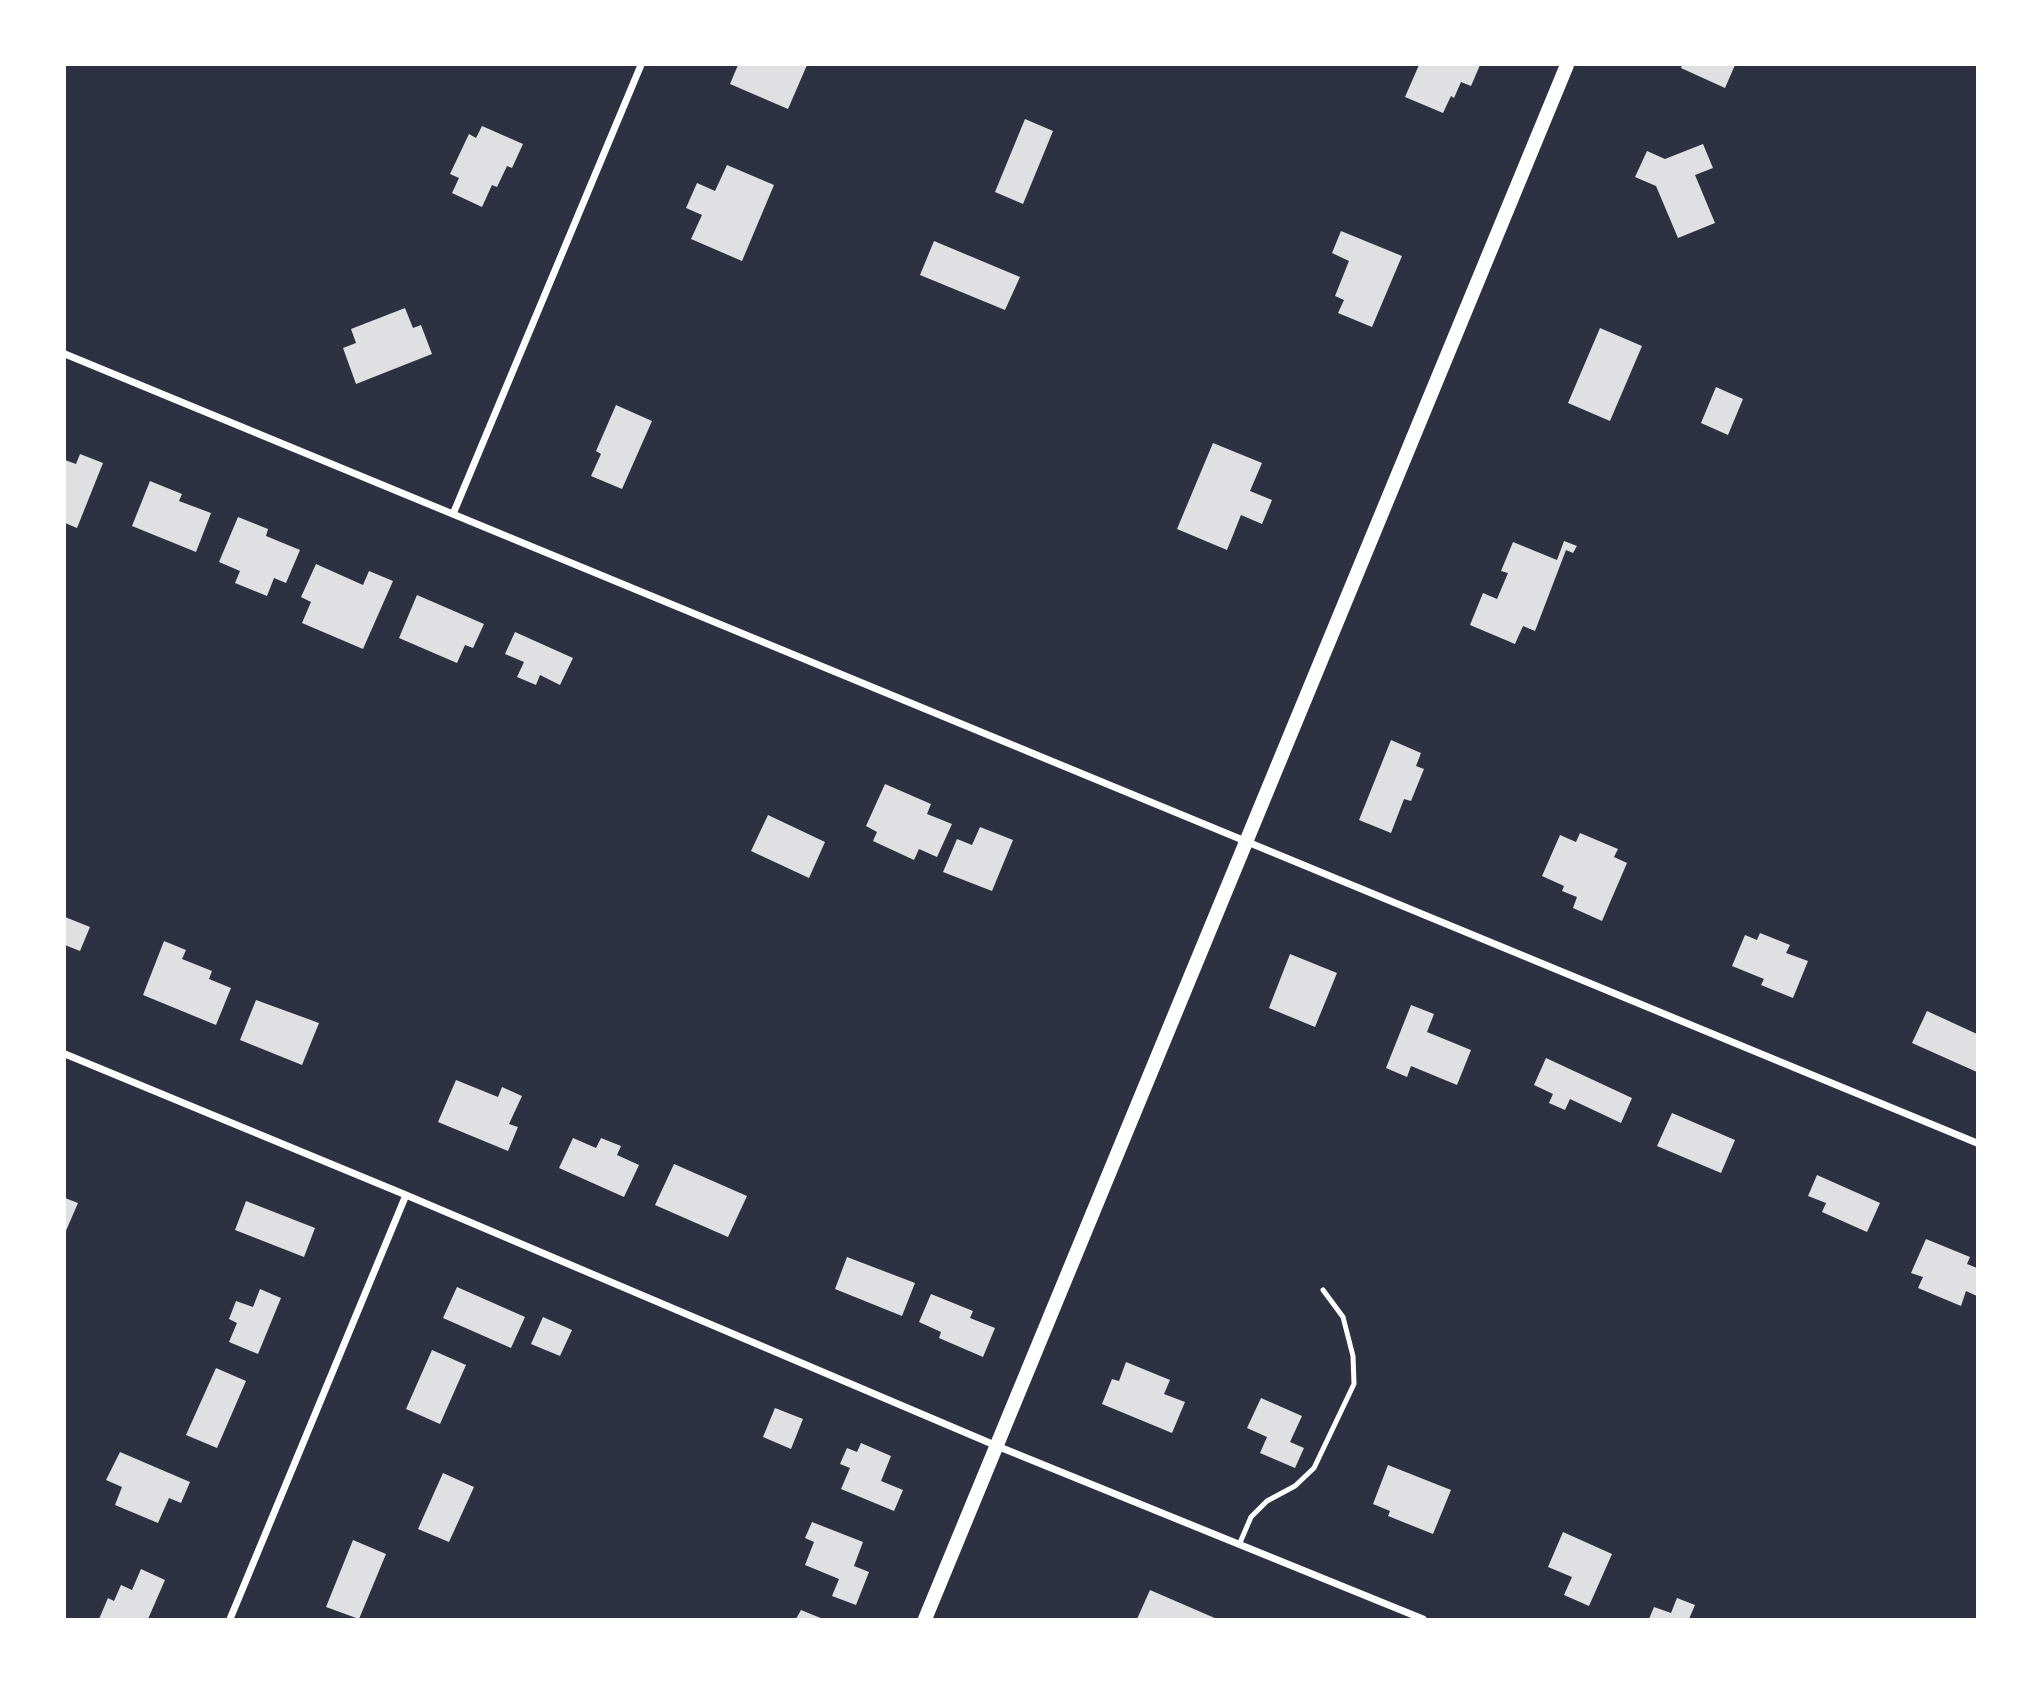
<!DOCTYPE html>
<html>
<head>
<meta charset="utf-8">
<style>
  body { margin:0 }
  #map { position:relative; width:2042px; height:1684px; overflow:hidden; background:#2d3142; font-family:"Roboto Condensed",sans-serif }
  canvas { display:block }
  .frame { position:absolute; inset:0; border:66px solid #fff; pointer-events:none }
</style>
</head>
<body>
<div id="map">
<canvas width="2042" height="1684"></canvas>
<div class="frame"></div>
</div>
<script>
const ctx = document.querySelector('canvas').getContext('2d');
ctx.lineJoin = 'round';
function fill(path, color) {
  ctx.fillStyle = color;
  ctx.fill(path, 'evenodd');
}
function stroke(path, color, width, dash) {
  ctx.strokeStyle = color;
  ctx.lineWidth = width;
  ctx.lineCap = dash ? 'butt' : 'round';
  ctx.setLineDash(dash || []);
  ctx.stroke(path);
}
fill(new Path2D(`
  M738,65h69l-19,44 -58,-25z
  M1419,65h61l-9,21 -10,-4 -7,16 -3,-2 -8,17 -38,-16z
  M1682,65h53l-10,23 -44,-20z
  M1025,119l28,12 -30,73 -28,-12z
  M482,126l41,18 -11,24 -5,-2 -10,21 -5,-2 -10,22 -30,-14 7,-15 -9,-4 19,-40 7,4z
  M1703,144l10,24 -18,7 20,48 -37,15 -22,-52 -21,-9 12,-26 18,8z
  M727,165l47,20 -32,76 -51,-22 11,-24 -16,-7 11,-25 18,8z
  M1341,231l61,25 -30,71 -34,-14 6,-13 -9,-4 14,-35 -17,-8z
  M934,241l86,36 -15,33 -85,-35z
  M405,308l8,20 8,-3 11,29 -76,30 -13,-36 13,-5 -5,-14z
  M1600,328l42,18 -32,75 -42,-18z
  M1716,387l27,12 -15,36 -27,-12z
  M616,405l36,16 -30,68 -31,-13 10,-22 -5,-3z
  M1213,443l49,20 -12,28 22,9 -10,24 -21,-9 -14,35 -50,-21z
  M80,454l23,9 -26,65 -12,-5v-63l11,4z
  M150,481l32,13 -3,7 32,12 -15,39 -64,-26z
  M238,517l30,12 -2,7 34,14 -14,33 -12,-5 -7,18 -32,-13 5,-12 -21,-9z
  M1564,541l13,5 -4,7 -7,-3 -31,81 -12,-5 -8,18 -45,-19 13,-32 14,6 11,-26 -7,-2 12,-29 44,18z
  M316,564l47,21 6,-14 24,10 -30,68 -61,-26 9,-21 -10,-5z
  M417,595l67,29 -11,24 -8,-3 -8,18 -58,-25z
  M515,632l58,26 -13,27 -20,-10 -4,10 -19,-8 7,-15 -19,-8z
  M1391,740l30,13 -5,13 8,3 -13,32 -7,-2 -13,34 -32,-13z
  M885,784l46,20 -4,10 25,10 -15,33 -18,-8 -5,11 -41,-19 4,-9 -11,-6z
  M768,815l57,27 -16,36 -58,-27z
  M980,827l33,13 -21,51 -49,-19 14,-33 15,6z
  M1580,833l38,16 -4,8 13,6 -25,58 -29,-13 4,-11 -15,-6 2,-5 -22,-10 18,-41 16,7z
  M65,917l25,10 -10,24 -15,-6z
  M1760,933l30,12 -4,8 22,8 -15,37 -32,-13 3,-6 -32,-13 13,-31 12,5z
  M164,941l22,9 -4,9 30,12 -3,8 22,9 -15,37 -73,-30z
  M1290,954l47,19 -22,54 -46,-19z
  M256,1000l63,23 -17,42 -62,-25z
  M1411,1005l23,9 -7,18 44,18 -14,35 -46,-19 -4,11 -21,-9z
  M1927,1011l50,23v38l-65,-29z
  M1546,1058l86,40 -11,25 -51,-24 -5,11 -16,-7 4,-9 -19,-9z
  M456,1080l42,17 4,-10 20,9 -13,28 9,3 -10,24 -70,-29z
  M1672,1113l63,27 -14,33 -64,-27z
  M573,1138l23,10 5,-10 20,8 -4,9 22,10 -15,32 -65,-29z
  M674,1164l73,32 -19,41 -73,-32z
  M1817,1175l63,28 -13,29 -45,-20 4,-9 -18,-7z
  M65,1198l13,5 -13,30z
  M246,1201l69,27 -11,29 -69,-27z
  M1926,1239l44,18 -3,7 10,4v28l-11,-5 -5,15 -43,-18 5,-11 -12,-4z
  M847,1257l68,26 -13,33 -67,-27z
  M457,1287l68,30 -14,31 -68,-30z
  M260,1289l21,9 -23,56 -29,-12 8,-19 -8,-4 7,-18 17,6z
  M931,1294l42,17 -3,7 25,10 -12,29 -44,-19 2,-6 -22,-10z
  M543,1317l29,13 -12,26 -29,-12z
  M432,1350l34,15 -26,59 -34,-15z
  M1126,1362l44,18 -6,14 21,8 -13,31 -70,-29 10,-25 7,2z
  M216,1368l30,13 -29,67 -31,-13z
  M1261,1398l41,18 -12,26 14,6 -9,20 -35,-15 7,-16 -20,-9z
  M775,1408l28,11 -12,30 -28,-12z
  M861,1443l30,13 -10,25 22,9 -9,21 -53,-22 9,-21 -10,-4 7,-16 10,4z
  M120,1452l70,30 -9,21 -12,-5 -11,25 -43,-18 7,-18 -16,-7z
  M1388,1465l63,25 -18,44 -45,-18 2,-5 -17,-7z
  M443,1473l31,14 -25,55 -31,-13z
  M812,1522l51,20 -9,24 15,6 -13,33 -24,-9 7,-17 -34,-14 9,-23 -9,-4z
  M1563,1532l49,22 -23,52 -25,-11 8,-18 -24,-10z
  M353,1540l33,14 -27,65 -33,-12z
  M141,1569l24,11 -17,39h-49l9,-21 6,3 7,-16 11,5z
  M1150,1590l67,29h-80z
  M1677,1598l18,7 -6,14h-40l5,-12 17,6z
  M801,1610l22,9h-27z`), '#e0e0e3');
stroke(new Path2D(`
  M1239,1545l12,-28 16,-16 28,-15 19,-18 40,-84 -1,-28 -10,-39 -20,-27`), '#fff', 5);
stroke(new Path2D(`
  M65,354l1912,789
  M453,514l188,-449
  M65,1054l341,141 591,251 426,173
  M230,1619l176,-424`), '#fff', 7);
stroke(new Path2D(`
  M925,1619l642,-1554`), '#fff', 14);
</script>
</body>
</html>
